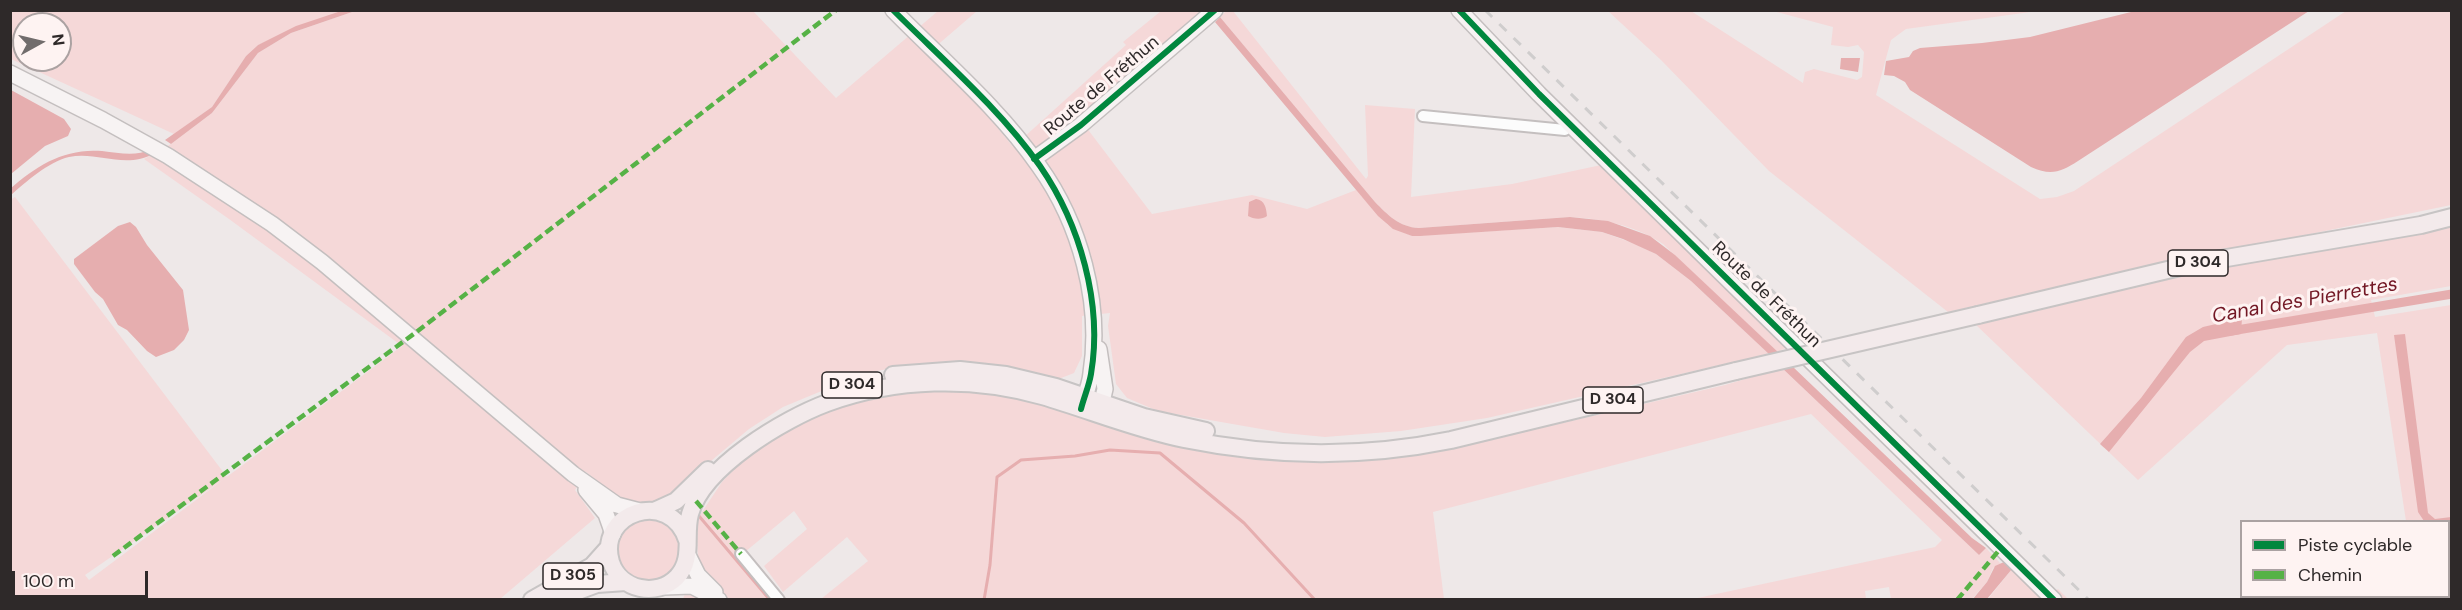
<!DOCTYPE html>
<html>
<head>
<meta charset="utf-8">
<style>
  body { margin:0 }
  #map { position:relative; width:2462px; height:610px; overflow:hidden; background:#eee8e8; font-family:"DM Sans",sans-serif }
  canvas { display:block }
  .frame { position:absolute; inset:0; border:12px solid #2e2929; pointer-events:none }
  .legend { position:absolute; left:2240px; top:520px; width:210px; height:78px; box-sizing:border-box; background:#fef3f2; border:2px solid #aba2a2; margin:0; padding:8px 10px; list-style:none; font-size:18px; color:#2e2929 }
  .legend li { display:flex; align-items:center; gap:12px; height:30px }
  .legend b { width:30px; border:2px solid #aba2a2 }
  .north { position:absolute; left:12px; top:12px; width:60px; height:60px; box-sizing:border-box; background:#fef3f2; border:2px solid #aba2a2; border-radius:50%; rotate:82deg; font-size:16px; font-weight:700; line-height:24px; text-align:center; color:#2e2929 }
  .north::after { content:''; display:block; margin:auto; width:21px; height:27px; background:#716c6c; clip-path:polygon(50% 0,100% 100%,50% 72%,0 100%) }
  .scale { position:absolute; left:12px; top:571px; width:136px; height:27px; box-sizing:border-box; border:3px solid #2e2929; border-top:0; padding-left:8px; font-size:18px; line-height:21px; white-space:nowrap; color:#2e2929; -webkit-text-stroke:4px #fef3f2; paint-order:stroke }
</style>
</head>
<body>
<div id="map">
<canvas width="2462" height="610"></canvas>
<div class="frame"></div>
<ul class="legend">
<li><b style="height:8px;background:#00873e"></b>Piste cyclable</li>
<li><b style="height:8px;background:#56b246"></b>Chemin</li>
</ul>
<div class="north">N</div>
<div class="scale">100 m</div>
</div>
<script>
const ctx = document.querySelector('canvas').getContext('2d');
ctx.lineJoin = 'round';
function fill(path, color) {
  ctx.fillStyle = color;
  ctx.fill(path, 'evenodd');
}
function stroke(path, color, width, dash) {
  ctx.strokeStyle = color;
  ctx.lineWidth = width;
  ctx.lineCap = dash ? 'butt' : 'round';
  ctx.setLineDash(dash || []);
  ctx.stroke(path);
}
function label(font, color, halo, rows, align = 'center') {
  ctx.font = font + ' "DM Sans",sans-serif';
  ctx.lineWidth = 6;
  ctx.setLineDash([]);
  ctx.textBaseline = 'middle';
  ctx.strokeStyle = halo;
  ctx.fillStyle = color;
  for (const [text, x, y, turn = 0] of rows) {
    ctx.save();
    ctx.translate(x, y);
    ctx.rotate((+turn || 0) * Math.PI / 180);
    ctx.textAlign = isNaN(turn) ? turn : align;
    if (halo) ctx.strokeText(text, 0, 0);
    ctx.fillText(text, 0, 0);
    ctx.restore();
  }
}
fill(new Path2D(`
  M10,11h331l-83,34 -12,11 -34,51 -38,27 -163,-75zM24,24h36v36h-36z
  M355,11h398l83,87 102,-87h39l-50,43 54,53 32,40 113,-102 -3,-3 38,-31h47l-122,116 66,87 100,-19 55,14 49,-19 32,35 24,11 146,-9 44,5 36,13 18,9 35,27 78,73 -282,64 -86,13 -76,6 -41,-4 -126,-22 -31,-13 -11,-14 -8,-58 2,-13 -28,3v40l-8,17 -18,7 -60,-14 -74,-3 -57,10 -82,34 -34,22 -88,74 -24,3 -24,-13 -27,-21 -11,18 20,28 -95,81h-489l-1,-399 5,-3 212,280 -142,98 4,5 313,-234 -173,-127 -85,-60 27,-15 41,-31 46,-60 33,-20z
  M1226,11h7l133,168 2,-3 -3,-71 50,4 -4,88 101,-13 94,-20 182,183 -11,5 -114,-108c-29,-19 -59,-25 -93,-27l-151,11c-20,-1 -31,-13 -44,-26l-155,-185z
  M1608,11h83l112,72 2,-11 9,-3 43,11 5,-3 2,-25 -6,-7 -10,2 -17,-2 2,-18 -60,-16h265l-132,18 -15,11 -15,55 164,104 17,-2 17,-6 272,-180h105v194l-349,72 -154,35 -179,-141 -108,-111z
  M2451,227v59l-80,14 4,17 76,-12v294h-33v-2l30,-1v-74l-42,-1 -29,-188 -90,12 -149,135 -164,-157 192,-48 157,-28z
  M1782,368l197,187 7,-7 15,16 -8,4 -6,14 -15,17h-81l-2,-12 -24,4 1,8h-173l242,-52 7,-7 -131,-126 -378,98 11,87h-623l47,-38 -21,-24 -64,55 -19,-26 43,-37 -13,-18 -55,46 36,42h-92l15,-41 -2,-37 26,-39 17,-18 26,-21 25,-16 43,-20 72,-16 56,-2 39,3 165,49 254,13 152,-33 154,-36z
  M618 550a31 31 0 1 1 62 0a31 31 0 1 1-62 0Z
  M2012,569l35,29 11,-9 10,10 -81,1z`), '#f5d8d8');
fill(new Path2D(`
  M341,11h14l-64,22 -33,20 -46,60 -41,31 -6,-4 47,-33 34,-51 12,-11 38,-19z
  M2135,11h174l-231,150c-17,11 -27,15 -47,6l-121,-77 -5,-8 -11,-6 -10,-1 2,-14 23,-4 4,-6 7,-3 62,-5 48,-6z
  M1220,17l155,185c13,13 24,25 44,26l151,-11 38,4 42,15 25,19 105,99 -9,2 -80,-75 -35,-27 -33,-15 -21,-7 -44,-5 -138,9h-8l-19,-7 -15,-13 -163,-194z
  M1841,58h19l-2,14 -18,-3z
  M11,90l53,29 7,10 -3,7 -23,10 -34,28z
  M152,149l3,4c-30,17 -57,-2 -86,4 -21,5 -43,25 -58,38l-1,-6c27,-24 55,-41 92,-38 18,2 33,6 50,-2z
  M1256,199c9,1 10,9 11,17 -5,4 -14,3 -19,0l1,-14z
  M130,222l6,5 11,18 36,45 6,40 -5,10 -10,10 -18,7 -9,-6 -20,-21 -9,-5 -15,-26 -8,-7 -21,-28v-5l44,-33z
  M2242,318l-1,16 -37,7 -14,11 -81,100 -9,-8 41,-46 45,-61 17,-10z
  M2405,334l23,179 7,6 16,-2v69l-3,-3v-61l-24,-1 -6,-9 -24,-177z
  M1792,366l180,172 14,10 -7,7 -197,-187z
  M2004,562l8,7 -25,30 -15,1 15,-18 8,-16z`), '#e6aeaf');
stroke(new Path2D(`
  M699,516l71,84
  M984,600l6,-35 7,-88 24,-17 54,-4 35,-6 50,3 84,70 71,77`), '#e6aeaf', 3);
stroke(new Path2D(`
  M2231,331l221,-37`), '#e6aeaf', 9);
const street = new Path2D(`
  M1423,116l142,14 5,-5
  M741,554l38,46`);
const secondary = new Path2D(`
  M893,10c49,50 106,98 146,156 41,57 63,137 52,207 -1,12 -6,23 -10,35
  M1459,10l80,84 515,506
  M10,73l93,47 65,36 104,68 50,38 251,212 44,31 23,6
  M1034,159l47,-34 134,-115
  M1099,349l6,40 -6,25
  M586,490l20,24 7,20
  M688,555l10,20 17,17
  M664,587l28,-1 27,14`);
const primary = new Path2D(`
  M1978,315l219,-52 224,-38 31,-8
  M893,375l67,-5 46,5 50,12 88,30 62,14
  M654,511l22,-10 32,-31
  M687,540c-17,-52 -91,-28 -76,22 9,28 46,36 66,15 17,-18 7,-41 13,-63 13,-47 94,-95 137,-111 69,-25 145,-27 215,-7 48,14 93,33 142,43 88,18 179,19 267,1l285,-69
  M532,600l60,-34 17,-19
  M554,600l43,-16 29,-2`);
stroke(street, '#c4bfbf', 14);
stroke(secondary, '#c4bfbf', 18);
stroke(primary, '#c7c4c4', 20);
stroke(street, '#fcfcfc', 10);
stroke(secondary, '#f7f3f3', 15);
stroke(primary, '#f3eaeb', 16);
stroke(new Path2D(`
  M1485,10l604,590`), '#cfcdcd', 3, [10, 10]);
const primaryBridge = new Path2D(`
  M1736,371l242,-56`);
stroke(primaryBridge, '#c7c4c4', 20, []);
stroke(primaryBridge, '#f3eaeb', 16);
stroke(new Path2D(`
  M696,501l45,53
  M113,556l302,-223 421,-323
  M1957,600l44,-52`), '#56b246', 4.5, [9, 4.5]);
stroke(new Path2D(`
  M893,10c49,49 107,99 147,156 40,58 63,138 51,208 -2,12 -7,23 -10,35
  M1459,10l80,84 515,506
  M1034,159l47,-34 134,-115`), '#00873e', 6);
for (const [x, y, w] of [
  [2198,263,60],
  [852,385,60],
  [1613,400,60],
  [573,576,60]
]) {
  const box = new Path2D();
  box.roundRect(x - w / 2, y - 13, w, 26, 4.5);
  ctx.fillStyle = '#fef3f2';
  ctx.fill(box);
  stroke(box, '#2e2929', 1.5);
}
label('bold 16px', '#2e2929', null, [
  ["D 304",2198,263],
  ["D 304",852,385],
  ["D 304",1613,400],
  ["D 305",573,576]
]);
label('18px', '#2e2929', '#fef3f2', [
  ["Route de Fréthun",1102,86,-40],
  ["Route de Fréthun",1766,295,44]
]);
label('italic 20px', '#731825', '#fef3f2', [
  ["Canal des Pierrettes",2305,301,-10]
]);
</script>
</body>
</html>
